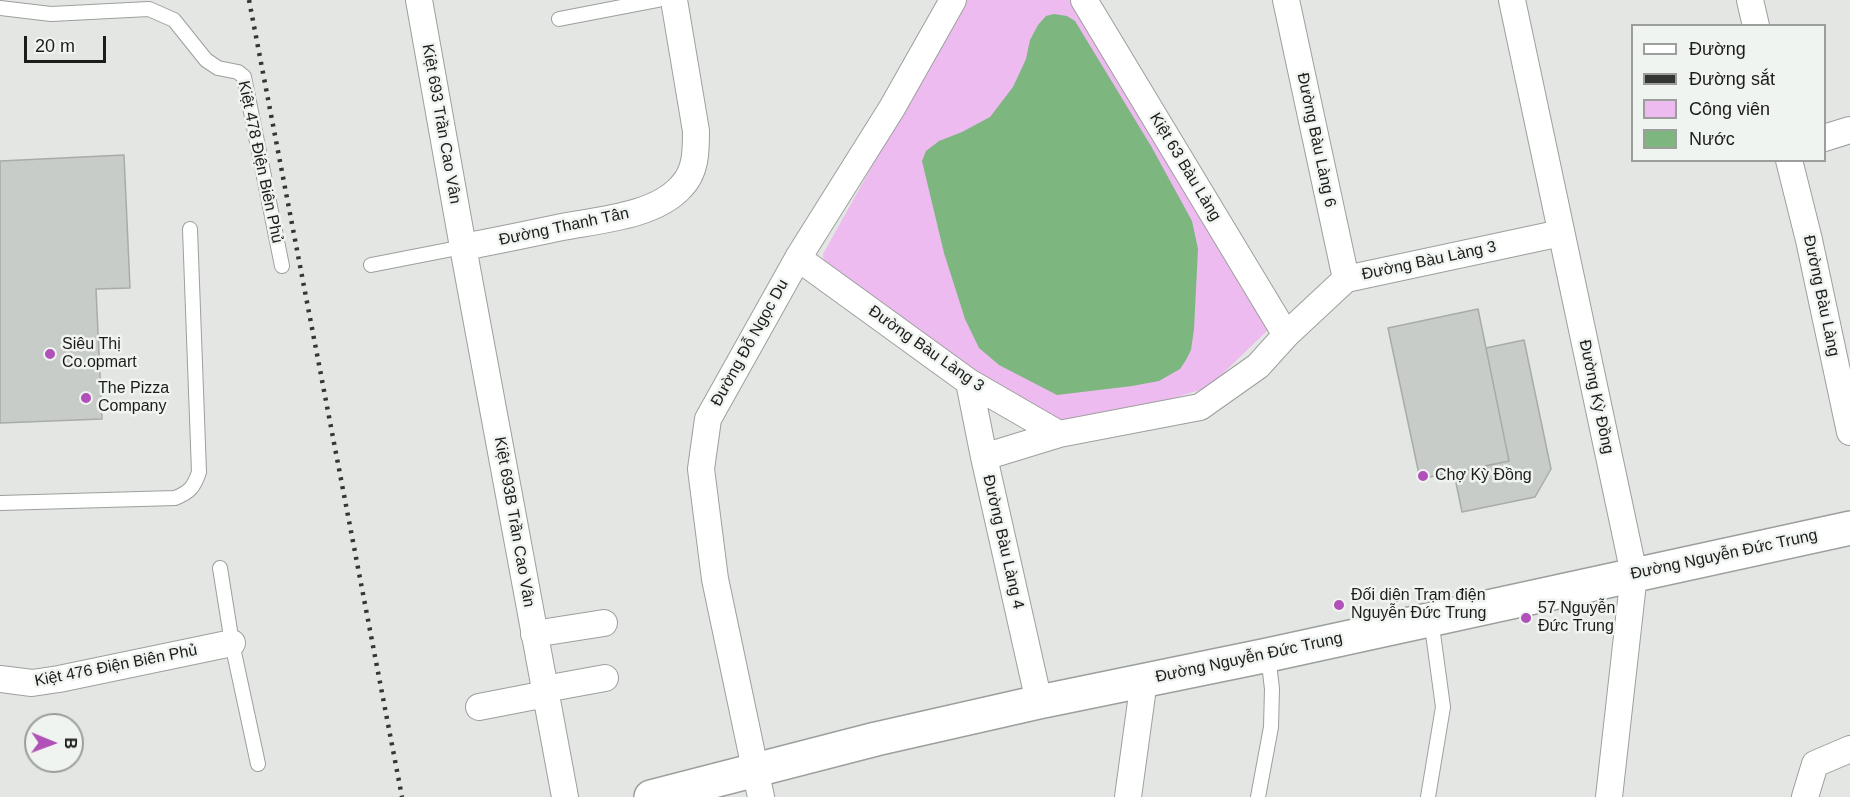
<!DOCTYPE html>
<html>
<head>
<meta charset="utf-8">
<style>
  body { margin:0 }
  #map { position:relative; width:1850px; height:797px; overflow:hidden; background:#e3e6e3; font-family:Arial,sans-serif }
  canvas { display:block }
  .legend { position:absolute; left:1631px; top:24px; width:195px; height:138px; box-sizing:border-box; background:#f0f4f0; border:2px solid #9b9e9b; margin:0; padding:8px 10px; list-style:none; font-size:18px; color:#1b1c1b }
  .legend li { display:flex; align-items:center; gap:12px; height:30px }
  .legend b { width:30px; border:2px solid #9b9e9b }
  .north { position:absolute; left:24px; top:713px; width:60px; height:60px; box-sizing:border-box; background:#f0f4f0; border:2px solid #9b9e9b; border-radius:50%; rotate:91deg; font-size:16px; font-weight:700; line-height:24px; text-align:center; color:#1b1c1b }
  .north::after { content:''; display:block; margin:auto; width:21px; height:27px; background:#b150b8; clip-path:polygon(50% 0,100% 100%,50% 72%,0 100%) }
  .scale { position:absolute; left:24px; top:36px; width:82px; height:27px; box-sizing:border-box; border:3px solid #1b1c1b; border-top:0; padding-left:8px; font-size:18px; line-height:21px; white-space:nowrap; color:#1b1c1b; -webkit-text-stroke:4px #f0f4f0; paint-order:stroke }
</style>
</head>
<body>
<div id="map">
<canvas width="1850" height="797"></canvas>
<ul class="legend">
<li><b style="height:8px;background:#fff"></b>Đường</li>
<li><b style="height:8px;background:#343634"></b>Đường sắt</li>
<li><b style="height:16px;background:#edbbef"></b>Công viên</li>
<li><b style="height:16px;background:#7db67f"></b>Nước</li>
</ul>
<div class="north">B</div>
<div class="scale">20 m</div>
</div>
<script>
const ctx = document.querySelector('canvas').getContext('2d');
ctx.lineJoin = 'round';
function fill(path, color) {
  ctx.fillStyle = color;
  ctx.fill(path, 'evenodd');
}
function stroke(path, color, width, dash) {
  ctx.strokeStyle = color;
  ctx.lineWidth = width;
  ctx.lineCap = dash ? 'butt' : 'round';
  ctx.setLineDash(dash || []);
  ctx.stroke(path);
}
function label(font, color, halo, rows, align = 'center') {
  ctx.font = font + ' Arial,sans-serif';
  ctx.lineWidth = 5;
  ctx.setLineDash([]);
  ctx.textBaseline = 'middle';
  ctx.strokeStyle = halo;
  ctx.fillStyle = color;
  for (const [text, x, y, turn = 0] of rows) {
    ctx.save();
    ctx.translate(x, y);
    ctx.rotate((+turn || 0) * Math.PI / 180);
    ctx.textAlign = isNaN(turn) ? turn : align;
    if (halo) ctx.strokeText(text, 0, 0);
    ctx.fillText(text, 0, 0);
    ctx.restore();
  }
}
fill(new Path2D(`
  M965,0h115l194,324 -65,63 -124,39 -32,-5 -80,-39 -148,-112 -2,-16z`), '#edbbef');
fill(new Path2D(`
  M1054,14l13,2 8,5 76,125 41,75 6,28 -4,80 -3,21 -5,10 -6,9 -21,12 -27,5 -75,9 -58,-30 -20,-17 -14,-29 -21,-66 -22,-92 4,-10 13,-10 23,-9 28,-15 23,-30 13,-28 4,-19 8,-15 8,-9z`), '#7db67f');
const building = new Path2D(`
  M124,155l6,133 -34,1 6,130 -102,4v-262z
  M1478,309l31,152 -89,18 -32,-151z
  M1524,340l27,129 -16,28 -73,15 -8,-39 55,-12 -23,-113z`);
fill(building, '#c8ccc8');
stroke(building, '#a8aca8', 1.5);
const lane = new Path2D(`
  M0,8l51,6 98,-5 25,11 32,40 12,8 20,4 6,5 38,189
  M559,19l99,-19
  M371,265l92,-18
  M0,503l175,-5c15,-6 19,-11 24,-26l-9,-243
  M220,568l12,75 26,121
  M1258,797l13,-70 1,-38 -4,-34
  M1428,797l15,-90 -12,-88`);
const street = new Path2D(`
  M419,0l44,247 102,550
  M1084,0l202,335
  M1286,0l60,279
  M1512,0l122,574 -25,223
  M1750,0l6,26
  M1824,138l26,-8
  M1789,160l20,80 41,192
  M463,247c33,-6 66,-13 99,-20 37,-7 93,-11 119,-40 15,-15 15,-35 15,-56l-22,-131
  M798,258l171,124 90,52 141,-27 58,-41 28,-31 60,-56 215,-46
  M969,382l15,75 55,245
  M984,457l75,-23
  M534,634l70,-11
  M0,679l32,4 27,-4 173,-36
  M545,689l60,-11
  M479,707l67,-13
  M761,797l-46,-218 -14,-110 7,-50 90,-161 94,-150 61,-108
  M1128,797l16,-117
  M1805,797l10,-33 35,-15`);
const secondary = new Path2D(`
  M651,797l225,-58 163,-37 229,-47 582,-127`);
stroke(lane, '#9ca09c', 16);
stroke(street, '#9ca09c', 28);
stroke(secondary, '#9ca09c', 36);
stroke(lane, '#fff', 14);
stroke(street, '#fff', 26);
stroke(secondary, '#fff', 33);
stroke(new Path2D(`
  M249,0l153,797`), '#343634', 4.5, [3, 6]);
for (const [x, y, r, color] of [
  [50,354,6,"#b150b8"],
  [86,398,6,"#b150b8"],
  [1423,476,6,"#b150b8"],
  [1339,605,6,"#b150b8"],
  [1526,618,6,"#b150b8"]
]) {
  const dot = new Path2D();
  dot.arc(x, y, r, 0, 2 * Math.PI);
  ctx.fillStyle = color;
  ctx.fill(dot);
  stroke(dot, '#f0f4f0', 2);
}
label('16px', '#1b1c1b', '#f0f4f0', [
  ["Kiệt 693 Trần Cao Vân",441,124,80],
  ["Đường Bàu Làng 6",1316,140,78],
  ["Kiệt 478 Điện Biên Phủ",260,162,78],
  ["Kiệt 63 Bàu Làng",1185,167,59],
  ["Đường Thanh Tân",564,227,-12],
  ["Đường Bàu Làng 3",1429,261,-12],
  ["Đường Bàu Làng",1821,296,78],
  ["Đường Đỗ Ngọc Du",750,343,-61],
  ["Đường Bàu Làng 3",926,349,35],
  ["Đường Kỳ Đồng",1596,397,78],
  ["Kiệt 693B Trần Cao Vân",514,522,80],
  ["Đường Bàu Làng 4",1003,542,77],
  ["Đường Nguyễn Đức Trung",1724,555,-12],
  ["Đường Nguyễn Đức Trung",1249,658,-12],
  ["Kiệt 476 Điện Biên Phủ",116,666,-11]
]);
label('16px', '#1b1c1b', '#f0f4f0', [
  ["Siêu Thị",62,345],
  ["Co.opmart",62,363],
  ["The Pizza",98,389],
  ["Company",98,407],
  ["Chợ Kỳ Đồng",1435,476],
  ["Đối diện Trạm điện",1351,596],
  ["Nguyễn Đức Trung",1351,614],
  ["57 Nguyễn",1538,609],
  ["Đức Trung",1538,627]
], 'left');
</script>
</body>
</html>
